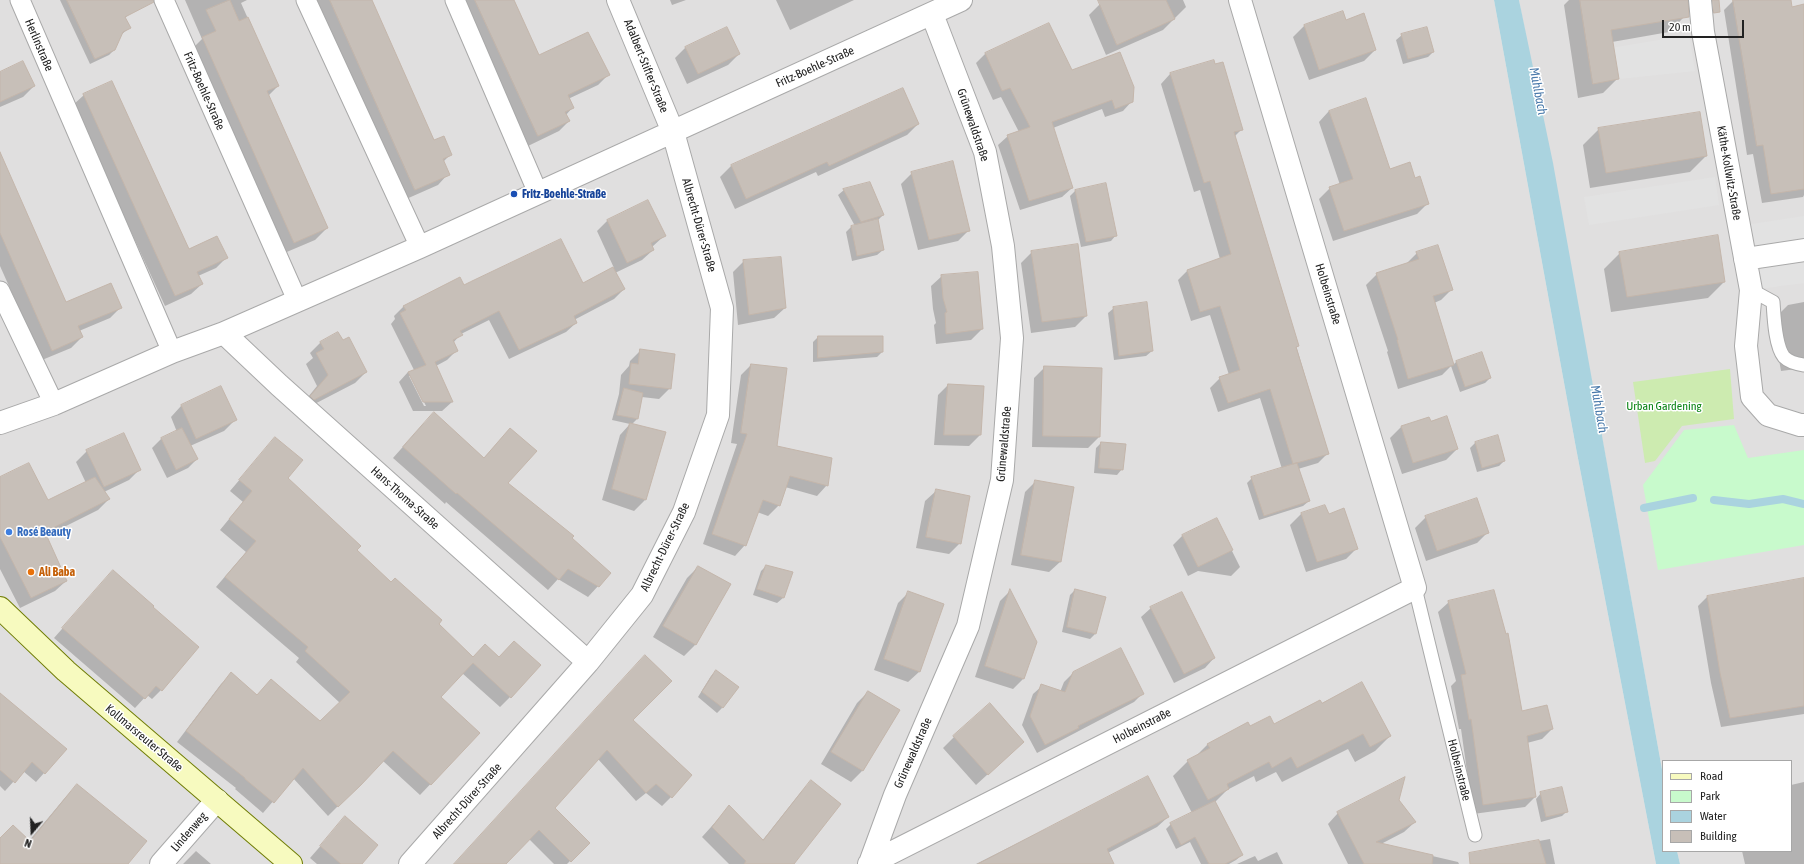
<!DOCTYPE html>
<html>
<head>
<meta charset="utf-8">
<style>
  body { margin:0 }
  #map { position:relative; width:1804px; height:864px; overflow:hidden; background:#f2efe9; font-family:"Asap Condensed",sans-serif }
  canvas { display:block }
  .legend { position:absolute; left:1662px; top:760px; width:130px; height:92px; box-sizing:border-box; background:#fff; border:1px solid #a7a7a7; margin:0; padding:5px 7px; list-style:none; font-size:12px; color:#222 }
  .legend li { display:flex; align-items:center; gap:8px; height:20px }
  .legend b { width:20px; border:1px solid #a7a7a7 }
  .north { position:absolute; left:12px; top:812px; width:40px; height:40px; -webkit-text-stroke:3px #fff; paint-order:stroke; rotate:199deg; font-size:11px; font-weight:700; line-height:16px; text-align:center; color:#222 }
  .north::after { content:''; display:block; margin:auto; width:14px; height:18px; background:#222; clip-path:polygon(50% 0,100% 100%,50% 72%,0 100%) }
  .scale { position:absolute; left:1662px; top:20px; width:82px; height:18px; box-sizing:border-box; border:2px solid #222; border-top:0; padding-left:5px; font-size:12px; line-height:14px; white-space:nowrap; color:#222; -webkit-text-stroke:3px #fff; paint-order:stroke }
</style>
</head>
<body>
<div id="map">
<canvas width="1804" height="864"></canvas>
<ul class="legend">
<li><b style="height:5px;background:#f7fabf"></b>Road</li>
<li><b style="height:11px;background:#c8facc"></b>Park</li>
<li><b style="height:11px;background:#aad3df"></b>Water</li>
<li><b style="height:11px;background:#c7bfb8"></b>Building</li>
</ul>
<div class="north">N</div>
<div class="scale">20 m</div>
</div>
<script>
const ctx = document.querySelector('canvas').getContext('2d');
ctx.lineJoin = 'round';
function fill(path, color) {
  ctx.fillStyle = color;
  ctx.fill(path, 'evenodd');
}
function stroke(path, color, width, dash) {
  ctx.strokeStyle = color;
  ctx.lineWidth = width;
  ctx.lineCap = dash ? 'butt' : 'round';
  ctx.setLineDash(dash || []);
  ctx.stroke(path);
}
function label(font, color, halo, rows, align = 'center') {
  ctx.font = font + ' "Asap Condensed",sans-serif';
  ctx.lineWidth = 3;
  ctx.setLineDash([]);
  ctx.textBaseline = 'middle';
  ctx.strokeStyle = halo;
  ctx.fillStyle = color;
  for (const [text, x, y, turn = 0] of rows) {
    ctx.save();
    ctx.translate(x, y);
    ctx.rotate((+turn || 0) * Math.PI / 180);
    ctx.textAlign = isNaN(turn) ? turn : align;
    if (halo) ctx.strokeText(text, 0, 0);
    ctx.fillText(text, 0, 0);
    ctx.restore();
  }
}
fill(new Path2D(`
  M0,0h1494l82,448 80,416h-1656z
  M1519,0h285v864h-124l-3,-13h114v-90h-128v14l-71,-393z`), '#e0dfdf');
fill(new Path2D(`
  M1730,369l4,50 -52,7 -27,35 -10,2 -12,-81z`), '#cdebb0');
fill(new Path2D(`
  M1734,425l14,33 56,-8v95l-146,25 -15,-85 41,-55z`), '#c8facc');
fill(new Path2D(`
  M1689,35l6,36 -76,8 -4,-25 -4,-6z
  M1715,177l4,28 -130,20 -5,-28z
  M1804,216v67l-53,7 -12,-64z`), '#e2e2e2');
fill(new Path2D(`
  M1494,0h25l34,163 110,612v76h14l3,13h-24l-80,-416z`), '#aad3df');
fill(new Path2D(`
  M60,0h63l6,14 -4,4 4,10 -8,7 -7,15 -5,5 -19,9z
  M185,0h62l-6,3 37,83 -10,10 59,132 -12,12 -33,14 -91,-204 11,-11z
  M315,0h56l63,141 17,13 -8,8 5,12 -10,11 -34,15z
  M460,0h53l26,56 69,19 -10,10 -30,14 4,9 -6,7 3,6 -10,10 -31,15z
  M670,0h16l-14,5z
  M776,0h78l-64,30z
  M1110,0h73l3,7 -23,23 -57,25 -17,-40 11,-11z
  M1569,0h112l2,18 -14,14 -57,10 6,36 -15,15 -25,5 -14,-93z
  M1734,0h56l1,8 13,-3v190l-1,2 -41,6 -9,-49 -6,1 -23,-145z
  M1343,13l3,8 29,29 -11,11 -55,19 -16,-43 11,-11z
  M1049,24l22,48 61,29 -9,10 -18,6 -3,-8 -49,19 19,60 -10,9 -42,13 -22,-65 10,-9 11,-4 -18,-35 -8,3 -17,-37 9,-9z
  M1402,35l31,17 -5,5 -25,7 -7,-24z
  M686,47l53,7 -11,11 -41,19 -12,-26z
  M0,73l34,13 -11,11 -23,10z
  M1170,74l72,55 -8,8 94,316 -10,10 -20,6 11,32 -6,5 -44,14 -12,-37 5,-5 30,-9 -22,-71 -42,14 -8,-24 10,-10 9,-3 -19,-60 -19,6 -13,-41 10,-10 32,-11 -20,-69 -6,2 -33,-108z
  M902,89l16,35 -11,11 -89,41 -2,-4 -81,37 -15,-32 11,-11z
  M84,95l104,155 38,8 -10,10 -18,8 4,8 -11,10 -26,12 -92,-201z
  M1329,111l61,59 24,9 14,24 -11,11 -84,27 -14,-42 11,-11 10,-3 -21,-63z
  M1599,129l107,27 -16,16 -100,16 -7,-43z
  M0,155l66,148 55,4 -11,11 -31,13 3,6 -11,11 -29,12 -42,-94z
  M912,173l57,57 -11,11 -40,9 -17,-66z
  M869,184l14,31 -5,5 5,30 -6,5 -25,6 -6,-29 6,-6h3l-17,-31 6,-5z
  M1105,184l11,51 -5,6 -30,6 -11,-51 5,-5z
  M608,220l56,16 -12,11 1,3 -11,10 -27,13 9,16 -10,10 -40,21 2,3 -10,9 -57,27 -20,-39 -28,14 -8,9 4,7 -10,10 -11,6 16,36 -10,9h-29l-14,-29 9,-10 6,-2 -23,-46 4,-5 -1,-3 10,-10 59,-20 119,-2 32,-16 -17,-37zM409,376h2l15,30h-2z
  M1032,252l54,64 -11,11 -44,6 -10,-70z
  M1417,253l35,36 -11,11 -7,3 19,62 4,-4 33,17 -5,5 -25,9 -9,-26 -9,9 -44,14 -11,-37 1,-1 -22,-66 11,-11 29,-10z
  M1620,253l104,29 -16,16 -97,14 -7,-43z
  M744,261l41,47 -11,10 -36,7 -5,-53z
  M942,276l40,53 -11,11 -35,4 -2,-19 2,-2 -3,-14 -2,-23z
  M1804,302v66l-23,3 -9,-50 16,-16z
  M1114,308l38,43 -6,5 -32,4 -6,-47z
  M818,337l64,15 -5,5 -64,5v-20z
  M342,341l24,31 -11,11 -52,27 -3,-3 17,-21 -11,-22 7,-6 -3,-5 11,-11z
  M641,350l29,38 -11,11 -17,-2 -5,22 -5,5 13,76 -11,11 -32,-11 18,-65 10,-11 -18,-4 7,-26 2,-19 8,-9 1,-5z
  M751,365l25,82 51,38 -10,11 -32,-9 -6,18 -11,11 -11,-4 -12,33 -10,11 -32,-12 34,-100 -6,-1 10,-68z
  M1045,367l56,2 -2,68 -11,11 -56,-1 2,-69z
  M948,385l32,50 -11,11 -35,-1 4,-50z
  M181,406l54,14 -11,11 -34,15 7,13 -9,9 -21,10 -15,-30 9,-9 16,-7 -6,-15z
  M1429,418l1,4 27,27 -11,11 -44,14 -12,-36 11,-11z
  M424,423l59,36 27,-30 -4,54 104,90 -22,24 -30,-18 -10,11 -102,-88 -1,2 -52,-46z
  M124,434l16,35 -11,11 -25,12 5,7 -11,11 -52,26 20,45 -11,10 -35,17 -20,-39v-91l47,24 39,-19 -10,-21 11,-11z
  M1497,436l7,25 -5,5 -22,6 -7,-24 5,-5z
  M275,438l12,40 69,72 34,33 48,41 72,73 -10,10 -38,-34 -23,24 40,36 -59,62 -37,-34 -55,55 -35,-38 -30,35 -28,-24 1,-1 -59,-46 44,-58 11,-10 24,22 15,-15 49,41 20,-19 -44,-41 3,-4 -83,-71 30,-35 -26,-22 23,-28 -13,-11z
  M1101,443l21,26 -5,6 -23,-2 2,-25z
  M1036,481l24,81 -11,10 -38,-7 14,-73z
  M936,491l24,52 -11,11 -33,-6 9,-47z
  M1301,514l55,35 -10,10 -40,13 -16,-47z
  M1426,517l62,15 -11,11 -51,18 -11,-33z
  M1216,519l24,48 -9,9 -33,-5 -10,5 -15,-31 9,-9z
  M766,566l17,32 -6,5 -24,-8 8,-24z
  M698,567l32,17 -35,61 -11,11 -31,-19 34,-59z
  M113,571l48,119 -9,9 -5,-4 -12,13 -81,-70z
  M1804,579v135l-83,13 -10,-44 -13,-77 9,-9z
  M1075,590l20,44 -5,5 -28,-7 8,-37z
  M1010,591l14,87 -11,11 -38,-12 25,-76z
  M909,592l10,80 -11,10 -34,-12 24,-67z
  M1181,593l33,65 -9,10 -31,15 -33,-66 10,-9z
  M1449,602l73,110 30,17 -10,10 -15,4 8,54 -10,10 -52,7 -12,-85h-2l-8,-43 5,-5 -18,-69z
  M716,671l6,37 -5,5 -19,-16 13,-21z
  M1073,673l70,20 -9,9 -97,51 -15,-28 11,-31 9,-8 18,6 4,-10z
  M868,692l31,19 -37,60 -11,11 -30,-18 36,-61z
  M1321,705l69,31 -15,15 -20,11 -7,-13 -66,33 -6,-10 -20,10 -2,-6 -27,14 -12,12 27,53 -6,5 -7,4h-28l-11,-22 -14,7 -10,-20 5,-5 21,-11 -19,-37 15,-15 8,-5 12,-12 41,-17 24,-1z
  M0,706l44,67 -8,9 -13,-11 -18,20 -5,-5z
  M631,720l40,77 -9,9 -16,-13 -10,8 -38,-42 -44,49 34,35 -21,21h-13l-25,-25 -24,25h-50z
  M954,737l58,15 -36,33 -33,-37z
  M811,782l-19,82h-63l-27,-27 27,-30 33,34 39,-49z
  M1804,782v82h-59l-3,-13h49v-66z
  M77,785l50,79h-127v-25l28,3 36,-43z
  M1541,793l26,18 -5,5 -21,6 -5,-23z
  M1398,801l17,21 -11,10 -23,12 77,18 1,2h-111l-20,-40 10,-11z
  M1168,817l-11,10 -49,26 5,11h-137l70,-35v1z
  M345,818l16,46h-44l-7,-6z
  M1550,839l5,25h-64l9,-16z
  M196,851l15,13h-28z
  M1277,852l6,12h-46l18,-8 3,5z`), '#0003');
stroke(new Path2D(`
  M1714,500l35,4 34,-5 21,5
  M1644,508l49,-10`), '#aad3df', 8);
const building = new Path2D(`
  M67,0h86l1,2 -29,15 6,11 -8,4 -8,18 -20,9z
  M230,0l9,21 9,-4 31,69 -12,5 61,137 -34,15 -92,-206 14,-6 -10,-21z
  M330,0h42l62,140 10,-4 8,19 -9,4 7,16 -35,15z
  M475,0h39l25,55 49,-23 22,43 -42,20 6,13 -9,4 5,9 -32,15z
  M1098,0h68l9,19 -58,26z
  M1580,0h108l1,17 -78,13 8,49 -26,5z
  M1713,0h6l1,12 -6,1z
  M1733,0h58l1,7 12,-3v185l-33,5 -8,-49 -6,1z
  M1343,11l3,9 18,-7 12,37 -57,20 -15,-45z
  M1049,23l23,47 48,-18 14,35 -1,15 -18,7 -3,-9 -60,22 21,66 -44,13 -22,-66 23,-8 -20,-39 -8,3 -17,-38z
  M727,27l13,27 -42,20 -13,-27z
  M1427,27l7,25 -26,7 -7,-25z
  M1214,60l1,4 8,-2 20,68 -9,2 65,214 -3,1 33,107 -36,10 -23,-75 -42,14 -9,-26 21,-7 -20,-64 -20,6 -13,-42 44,-16 -21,-73 -6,2 -34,-110z
  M23,61l12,25 -35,16v-30z
  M112,81l77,168 28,-13 11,22 -31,14 6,12 -28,12 -92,-202z
  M903,88l16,36 -90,42 -2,-4 -81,37 -15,-34z
  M1366,98l24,71 20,-7 5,16 5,-2 9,28 -85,27 -15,-44 24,-8 -24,-68z
  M1700,112l7,44 -101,17 -8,-45z
  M0,152l66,150 45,-19 11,25 -44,18 5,11 -31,14 -52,-118z
  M953,161l17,70 -41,9 -18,-68z
  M870,182l14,33 -23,7 -18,-33z
  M1106,183l11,53 -31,6 -11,-52z
  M648,200l18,36 -15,7 3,7 -27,13 -20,-43z
  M878,219l6,31 -27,6 -6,-30z
  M1718,235l7,47 -98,15 -8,-45z
  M561,239l22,44 30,-16 12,22 -51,27 3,7 -58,27 -20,-39 -39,20 3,4 -10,5 5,11 -23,11 18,40h-30l-15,-30 18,-7 -26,-52 6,-3 -3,-4 57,-29 4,8 6,-3z
  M1078,244l9,72 -45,6 -11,-71z
  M1438,245l15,45 -20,6 21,69 -46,14 -11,-39h1l-22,-67 43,-14 -3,-7z
  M781,257l5,51 -37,7 -6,-55z
  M978,272l5,57 -37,5 -1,-21 2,-1 -4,-14 -2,-23z
  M1147,302l6,49 -34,5 -6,-49z
  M338,332l5,8 6,-3 18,35 -53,28 -4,-4 18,-21 -12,-22 8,-4 -4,-7z
  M818,336h65v16l-65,6z
  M640,349l35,5 -4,35 -42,-5 2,-21 7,1z
  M1482,352l9,26 -26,9 -9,-26z
  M751,364l36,4 -10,78 55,12 -4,28 -38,-10 -10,30 -17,-6 -17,46 -34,-12 35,-100 -6,-1z
  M1044,366l58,2 -2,69 -57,-1z
  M948,384l36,2 -3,49h-37z
  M221,386l16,34 -41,19 -15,-34z
  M624,388l19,5 -5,26 -21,-4z
  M434,412l50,46 26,-30 27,23 -29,32 66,53 -2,2 39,35 -12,14 -31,-18 -9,11 -102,-87 -1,1 -53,-47z
  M1447,416l11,33 -45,14 -12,-37 28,-9 2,4z
  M630,423l36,9 -20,68 -34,-11z
  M182,428l16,31 -22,11 -15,-32z
  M124,433l17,37 -37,17 -18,-37z
  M1498,435l7,26 -23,7 -7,-26z
  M275,437l28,23 -15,18 73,68 -4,4 34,32 4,-4 47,42 -3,4 34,33 12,-13 14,13 15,-16 27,24 -30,33 -38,-35 -32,34 39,36 -49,52 -38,-34 -32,34 -23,22 -35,-39 -29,35 -29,-24v-1l-59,-47 45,-59 26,23 14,-16 49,42 30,-29 -45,-41 3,-4 -83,-70 31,-36 -27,-22 23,-28 -13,-11z
  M1101,442l25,2 -3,26 -24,-2z
  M29,463l19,37 47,-23 15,22 -65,33 22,49 -36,17 -31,-61v-60z
  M1297,463l13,38 -46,15 -13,-39z
  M1035,480l39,7 -13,75 -40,-7z
  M936,489l34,7 -9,48 -35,-7z
  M1477,498l12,35 -52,18 -12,-35z
  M1325,505l4,9 15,-6 14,41 -41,13 -16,-49z
  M1217,518l16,32 -35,17 -16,-32z
  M766,565l27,7 -9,26 -27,-9z
  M698,566l33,18 -35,61 -33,-19z
  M113,570l41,36 -1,1 46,40 -37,44 -6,-5 -11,13 -83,-71z
  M1804,578v128l-74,12 -10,-45 -13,-77z
  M1010,589l27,53 -13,37 -39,-13z
  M1075,589l31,8 -10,37 -29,-7z
  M1494,590l12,44 2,-1 14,78 25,-6 6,24 -26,7 9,61 -53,8 -12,-86 -2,1 -8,-45 5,-1 -18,-73z
  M908,591l36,13 -24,68 -36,-13z
  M1182,592l33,66 -31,16 -34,-67z
  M1121,648l23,46 -66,32 1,2 -34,17 -15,-29 11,-32 24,8 8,-20z
  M645,655l27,26 -39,39 59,55 -20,23 -16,-14 -10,9 -39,-43 -52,58 35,35 -19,19 -32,-32 -33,34h-52z
  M716,670l23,17 -16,21 -21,-16z
  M1362,682l29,54 -21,11 -7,-13 -66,34 -6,-11 -19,11 -3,-6 -42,22 2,5 -21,11 -21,-40 23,-12 -3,-4 41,-22 2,4 20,-10 4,8 46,-24 2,3z
  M868,691l32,19 -37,61 -32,-19z
  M0,693l67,56 -22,25 -13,-12 -17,21 -15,-13z
  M990,703l34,39 -36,33 -35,-39z
  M1148,776l21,41 -62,32 7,15h-136z
  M1405,777l-6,23 17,22 -40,20 57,13 -1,9h-68l-27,-52z
  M811,780l30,24 -47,60h-50l2,-3 -34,-34 17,-22 34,35z
  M77,784l70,57 -19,23h-128v-26l13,-13 17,16z
  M1562,787l6,25 -22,5 -6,-25z
  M1215,801l28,54 -18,9h-16l-14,-27 -14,8 -11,-22z
  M345,816l33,29 -16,19h-21l-21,-18z
  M1539,840l7,24h-76l-1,-11z`);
fill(building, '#c7bfb8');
stroke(building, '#c4b6ab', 1);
const service = new Path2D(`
  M1751,290l22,12c1,14 2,44 11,55 5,5 13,7 20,8
  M1415,588l60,247`);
const pedestrian = new Path2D(`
  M20,0l152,352
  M164,0l133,300
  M306,0l114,247
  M455,0l83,193
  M0,291l54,113`);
const minor = new Path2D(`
  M1700,0l3,32 48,258 -5,56 6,51 16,18 32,10h4
  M1745,259l59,-9
  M224,333l55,52 309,277
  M0,423l54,-19 118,-52 52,-19 196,-86 541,-247
  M870,863l25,-68 73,-169 34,-146 10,-142 -9,-92 -18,-94 -53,-138
  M161,864l56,-64
  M410,864l178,-202 54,-67 42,-83 34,-97 4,-107 -49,-176 -55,-132
  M869,864l546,-276 -175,-588`);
const secondary = new Path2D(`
  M0,608l66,63 225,193`);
stroke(service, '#a9a9a9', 15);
stroke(pedestrian, '#a9a9a9', 21);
stroke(minor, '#a9a9a9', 24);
stroke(secondary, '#707d05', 24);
stroke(service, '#fff', 13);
stroke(pedestrian, '#fff', 19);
stroke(minor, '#fff', 22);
stroke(secondary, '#f7fabf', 22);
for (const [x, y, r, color] of [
  [514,194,4,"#1a4fb4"],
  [9,532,4,"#3f7fe0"],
  [31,572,4,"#e8710a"]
]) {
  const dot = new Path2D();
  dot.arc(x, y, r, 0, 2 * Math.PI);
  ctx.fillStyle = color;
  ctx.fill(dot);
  stroke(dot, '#fff', 1.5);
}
label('12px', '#222', '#fff', [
  ["Herlinstraße",39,45,67],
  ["Adalbert-Stifter-Straße",646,66,68],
  ["Fritz-Boehle-Straße",815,67,-24],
  ["Fritz-Boehle-Straße",204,91,66],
  ["Grünewaldstraße",973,125,71],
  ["Käthe-Kollwitz-Straße",1729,173,80],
  ["Albrecht-Dürer-Straße",699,225,74],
  ["Holbeinstraße",1328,294,73],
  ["Grünewaldstraße",1004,444,-85],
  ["Hans-Thoma-Straße",405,498,42],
  ["Albrecht-Dürer-Straße",665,547,-64],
  ["Holbeinstraße",1142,726,-27],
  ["Kollmarsreuter Straße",144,738,40],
  ["Grünewaldstraße",913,753,-66],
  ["Holbeinstraße",1459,770,76],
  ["Albrecht-Dürer-Straße",467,801,-48],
  ["Lindenweg",189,832,-49]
]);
label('bold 12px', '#164399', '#fff', [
  ["Fritz-Boehle-Straße",522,194]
], 'left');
label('12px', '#0c8416', '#fff', [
  ["Urban Gardening",1664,406]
]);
label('bold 12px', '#366cbe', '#fff', [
  ["Rosé Beauty",17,532]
], 'left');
label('bold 12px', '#c56008', '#fff', [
  ["Ali Baba",39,572]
], 'left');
label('italic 13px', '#4a7aab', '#fff', [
  ["Mühlbach",1538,91,79],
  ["Mühlbach",1599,409,80]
]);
</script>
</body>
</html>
